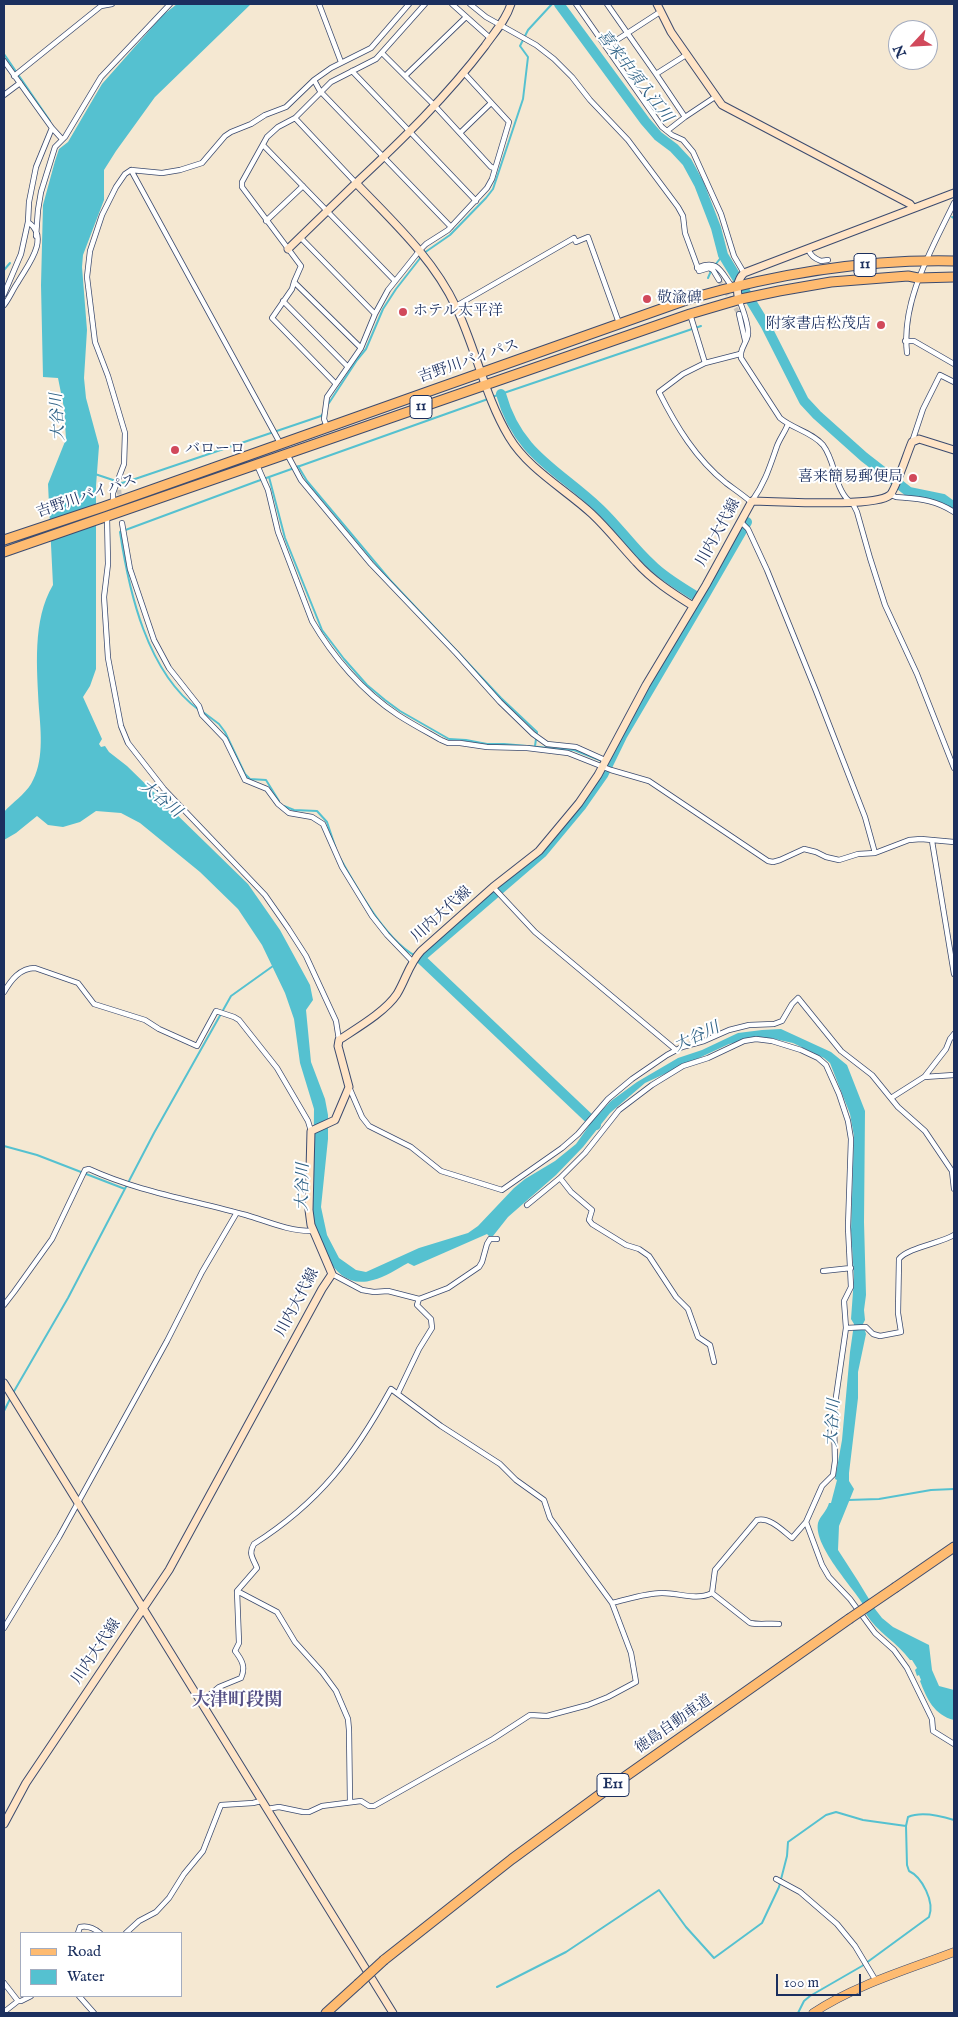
<!DOCTYPE html>
<html>
<head>
<meta charset="utf-8">
<style>
  body { margin:0 }
  #map { position:relative; width:958px; height:2017px; overflow:hidden; background:#f5e8d2; font-family:"IM FELL English",serif }
  canvas { display:block }
  .frame { position:absolute; inset:0; border:5px solid #1b2f5e; pointer-events:none }
  .legend { position:absolute; left:20px; top:1932px; width:162px; height:65px; box-sizing:border-box; background:#fff; border:1px solid #a4acbf; margin:0; padding:6px 9px; list-style:none; font-size:15px; color:#1b2f5e }
  .legend li { display:flex; align-items:center; gap:10px; height:25px }
  .legend b { width:25px; border:1px solid #a4acbf }
  .north { position:absolute; left:888px; top:20px; width:50px; height:50px; box-sizing:border-box; background:#fff; border:1px solid #a4acbf; border-radius:50%; rotate:245deg; font-size:14px; font-weight:700; line-height:20px; text-align:center; color:#1b2f5e }
  .north::after { content:''; display:block; margin:auto; width:18px; height:22px; background:#d1495b; clip-path:polygon(50% 0,100% 100%,50% 72%,0 100%) }
  .scale { position:absolute; left:776px; top:1974px; width:85px; height:22px; box-sizing:border-box; border:2px solid #1b2f5e; border-top:0; padding-left:6px; font-size:15px; line-height:18px; white-space:nowrap; color:#1b2f5e; -webkit-text-stroke:4px #fff; paint-order:stroke }
</style>
</head>
<body>
<div id="map">
<canvas width="958" height="2017"></canvas>
<div class="frame"></div>
<ul class="legend">
<li><b style="height:6px;background:#febb71"></b>Road</li>
<li><b style="height:14px;background:#55c1d0"></b>Water</li>
</ul>
<div class="north">N</div>
<div class="scale">100 m</div>
</div>
<script>
const ctx = document.querySelector('canvas').getContext('2d');
ctx.lineJoin = 'round';
function fill(path, color) {
  ctx.fillStyle = color;
  ctx.fill(path, 'evenodd');
}
function stroke(path, color, width, dash) {
  ctx.strokeStyle = color;
  ctx.lineWidth = width;
  ctx.lineCap = dash ? 'butt' : 'round';
  ctx.setLineDash(dash || []);
  ctx.stroke(path);
}
function label(font, color, halo, rows, align = 'center') {
  ctx.font = font + ' "IM FELL English","Noto Serif JP",serif';
  ctx.lineWidth = 4;
  ctx.setLineDash([]);
  ctx.textBaseline = 'middle';
  ctx.strokeStyle = halo;
  ctx.fillStyle = color;
  for (const [text, x, y, turn = 0] of rows) {
    ctx.save();
    ctx.translate(x, y);
    ctx.rotate((+turn || 0) * Math.PI / 180);
    ctx.textAlign = isNaN(turn) ? turn : align;
    if (halo) ctx.strokeText(text, 0, 0);
    ctx.fillText(text, 0, 0);
    ctx.restore();
  }
}
fill(new Path2D(`
  M177,4h74l-96,93 -39,54 -12,19v30l-21,55 -1,12 5,63 -3,48 2,20 13,48 -3,40v183l-6,17 -7,11 19,42 -3,5 2,3 4,-1 4,6 18,14 121,118 32,46 30,55 3,15 -7,10 5,52 14,37 3,16v24l-7,68 6,28 12,23 17,12 10,2 53,-24 49,-15 10,-7 36,-38 11,-9 30,-18 21,-17 17,-24 18,-19 26,-19 41,-24 24,-8 36,-17 24,-3 19,-1 50,23 16,13 18,46 -1,111 2,73 -2,15 1,10 -2,4 3,10 -8,38v26l-9,75v8l5,8 -15,37 -1,24 20,31 17,28 7,9 11,9 36,18 3,25 7,16 15,4v30c-20,-5 -27,-21 -34,-39l1,-1 -2,-5 -2,1 -2,-6 2,-2 -5,-8h-2c-13,-18 -32,-27 -44,-46l2,-2c-11,-21 -55,-65 -50,-89 2,-7 9,-12 11,-20h2l6,-23 -2,-1 7,-39 8,-88 4,-28 -3,-5 3,-41 -3,-48 3,-94 -4,-22 -20,-51 -6,-5 -31,-15 -23,-5 -19,1 -22,5 -84,39 -35,30 -27,34 -27,28 -48,42 -15,19 -3,1 -3,-3 -73,32 -6,-3c-11,6 -23,14 -35,17 -39,12 -55,-37 -60,-66l1,-105 -14,-46 -6,-44 -9,-26 -23,-48 -24,-36 -38,-37 -60,-49 -19,-10 -25,-2 -16,11 -17,5 -15,-2 -11,-9 -21,17 -12,7v-28c8,-9 21,-18 27,-28 13,-22 10,-51 8,-75 -2,-40 -7,-89 14,-124l-5,-101 18,-45 -2,-31 -6,-30 -15,-1 -2,-92 2,-80 12,-44 4,-12 9,-7 34,-58 61,-69z`), '#55c1d0');
stroke(new Path2D(`
  M4,54l46,67
  M952,217l2,1
  M424,253l26,-18 36,-37 7,-9 30,-90 5,-42 -8,-11 8,-16 24,-26
  M715,265l8,-10
  M4,270l6,-7
  M708,278l3,-7
  M492,397l209,-71
  M327,406l30,-46 9,-11 17,-40 13,-20 25,-32
  M298,466l9,15 83,99 111,118 36,34 -2,14
  M95,474l27,9 10,-3 189,-64 3,-4
  M269,477l16,61 37,92 22,29 23,26 18,15 15,11 49,28 17,1 21,4h17l70,6 28,11
  M199,710c-52,-38 -70,-118 -79,-178l135,-50 233,-83
  M203,712l16,12 6,8 20,42 5,5 16,1 13,21
  M284,806l10,4 23,1 10,11 9,27
  M340,858c17,30 48,87 80,100
  M4,1146l33,9 88,34
  M13,1393l55,-95 86,-165 77,-137 42,-30
  M4,1411l7,-14
  M848,1500l31,-1 52,-9 23,-1
  M497,1987l69,-35 93,-62 27,37 28,31 48,-35 17,-36 8,-31 1,-14 38,-27 10,-3 27,8 43,6
  M798,2013l6,-12 6,-5 52,-30 67,-49c6,-15 -7,-40 -20,-46l-2,-6 -1,-39 2,-9c14,-6 33,-1 46,3`), '#55c1d0', 2);
stroke(new Path2D(`
  M559,4l86,117 13,15 16,12 13,14 12,22 17,44 7,27 43,71 38,75 13,14 47,42 45,35 34,7 11,8
  M501,394c17,61 57,75 99,115 19,18 33,39 52,56 14,14 33,24 50,35l-80,136 -19,39 -21,30 -40,48 -122,105 176,167
  M702,600l45,-78`), '#55c1d0', 10);
stroke(new Path2D(`
  M719,280l20,34
  M119,490l1,12`), '#c9c3bb', 4.5, [4.5, 2]);
const street = new Path2D(`
  M319,4l22,58
  M452,4l38,34
  M470,4l16,13 50,28 18,14 18,18 18,23 38,40 50,67 5,9 2,17 14,38 10,-3 4,2 6,10
  M576,4l86,123 10,8 11,5 10,12 28,62 13,42 10,17
  M607,4l49,70 30,-19
  M606,47l54,-35
  M382,53l53,53 56,61 3,1
  M4,61l48,67
  M352,71l124,130
  M656,74l29,43 30,-20
  M14,76l87,-70 11,-2
  M405,76l61,-59
  M314,80l6,11 131,136
  M4,95l16,-12
  M295,118l61,65
  M667,131l18,-14
  M460,133l31,-30
  M263,145l132,136
  M131,170l149,273
  M266,221l37,-35
  M36,236l2,-26 3,-18 14,-45 10,-10 36,-60 69,-73
  M300,237l75,77
  M808,249c3,7 6,9 13,12l7,-1
  M697,268c22,-10 24,5 36,20
  M294,282l-2,7 -20,29 64,66
  M4,294l17,-40 7,-32 1,-20 7,-35 16,-39 10,11
  M739,299c4,11 10,25 9,36 -2,9 -9,15 -7,23l39,60c13,11 32,14 43,27 13,17 11,42 26,56
  M283,301l64,65
  M4,305c5,-6 9,-16 14,-23 9,-16 33,-44 10,-60
  M456,306l118,-68 2,4 12,-5 31,86
  M690,314l15,49 35,-9
  M739,314l6,26
  M905,341h9l40,23
  M361,348l-67,-66 7,-16 -59,-79v-5l25,-45 11,-10 17,-9 36,-36 45,-23 49,-55
  M907,353c-6,-53 25,-104 47,-150
  M705,363l-22,11 -24,18c17,34 37,67 67,91 8,6 17,12 25,19
  M327,427l-3,-8 3,-22 34,-49 14,-34 13,-24 32,-40 6,-6 22,-14 39,-42 5,-9 17,-57 -45,-49
  M912,442l11,-33 17,-34 14,7
  M287,454l14,26 70,84 85,89 44,49 33,32 14,10 29,3 29,13
  M257,465l11,25 10,42 34,89c21,36 51,71 86,94 14,9 29,17 43,25l7,3h12l27,4 40,1 41,5 43,17 38,11 119,80 5,1 7,-2 24,-11 12,3 10,5 13,3 19,-6 17,-1 34,-13 12,-1 33,3
  M891,495l5,2c23,2 38,2 58,15
  M752,501c13,-18 18,-35 25,-55 3,-8 8,-14 11,-22
  M852,502l5,10 13,46 15,47 32,69 37,94
  M113,503v-10l11,-29 1,-31 -17,-57 -13,-34 -8,-65 3,-26 12,-36 14,-28 9,-13 6,-4 31,3 18,-3 22,-7 23,-27 6,-4 20,-8 14,-9 21,-8 28,-27 17,-12 40,-20 38,-44
  M107,517l1,47 -4,33 4,61 13,68 7,17 36,46 101,106 23,33 18,28 30,65 3,19
  M741,522l7,7 19,41 49,121 49,126 10,36
  M122,523l8,46 24,71 15,28 30,38 3,9 23,24 20,41 22,9 11,15 11,9 23,4 11,7 19,43 30,49 15,19 25,26
  M932,841l22,133
  M493,887l42,45 141,118
  M4,992c7,-12 16,-24 31,-24l43,15 16,21 51,16 14,9 38,17 19,-35 18,6 5,3 38,48 31,53 3,10
  M925,1076l21,-27 4,-10 4,-5
  M349,1087l13,30 7,9 42,21 30,24 61,19 60,-42 16,-14 30,-35 24,-20 35,-24 15,-8 22,-6 25,-11 20,-5 25,-1 8,-3 10,-17 6,-6 43,53 31,24 26,32 27,24 27,40 2,18
  M891,1098l33,-21 30,-2
  M560,1178l25,-25 34,-43 33,-25 31,-19 25,-8 36,-17 12,-2 16,2 29,9 17,8 8,7 13,29 9,27 3,18 -3,88 3,60 -7,14 2,27 -10,69 -2,27 1,37 -2,14 -11,11 -16,36 -14,16c-10,-8 -22,-21 -35,-18l-42,50 -3,23
  M527,1205l33,-27 11,14 21,18 -3,10 3,4 34,21 13,4 10,7 27,41 12,12 10,28 12,8 4,17
  M823,1271l28,-3
  M332,1274l30,16 12,2 14,-1 31,8 29,-11 31,-21 3,-5 5,-18 3,-5h7
  M4,1305l10,-13 38,-53 33,-69 4,-1c50,23 104,31 157,46 23,7 42,16 66,16
  M846,1328l20,-1 7,7 7,2 21,-4 -3,-19 1,-54c8,-11 42,-16 55,-24
  M398,1393l21,-44 13,-21 -1,-9 -14,-14 2,-6
  M806,1522l16,43 7,12 21,22 25,34 19,17 13,18 25,51 1,12 21,13
  M237,1591l40,21 18,30 27,30 14,19 12,28 1,11 1,72
  M612,1603c17,-4 34,-10 50,-10 18,0 34,8 50,0l38,30c9,2 19,0 29,1
  M4,1628l55,-91 108,-196 35,-69 34,-58
  M201,1702l18,-15 22,-9c5,-11 1,-18 -6,-27l4,-8 -2,-52 20,-23c-4,-10 -9,-14 -3,-24 66,-42 100,-88 137,-155l50,37 59,38 16,16 28,20 6,18 62,85 19,50 5,29 -28,15 -20,8 -41,11 -17,-1 -37,24 -119,67h-5l-8,-5 -39,5 -13,6h-6l-24,-5 -12,2
  M776,1879l24,13 37,32 18,22 21,35
  M78,1933l2,-6c8,-2 15,2 20,6
  M126,1933l13,-12 17,-9 13,-14 15,-24 19,-23 18,-46 32,-2 8,-2
  M4,1983l14,18h3l10,-5
  M79,1996l15,17
  M4,2012l14,-11`);
const secondary = new Path2D(`
  M511,4c-5,16 -17,29 -26,42 -38,50 -83,94 -129,137 37,39 77,75 100,124 20,42 29,90 53,130 19,32 56,52 83,77 16,15 29,32 44,48 16,18 36,31 57,44
  M657,4l14,28 51,73 188,99 3,4
  M288,249l68,-66
  M739,299c-3,-9 -2,-19 5,-26l210,-80
  M4,1383l389,630
  M4,1824l22,-41 143,-213 153,-281 10,-15 -21,-49 -2,-15 2,-79 24,-11 14,-33 -11,-41 1,-6c18,-12 46,-28 58,-46 9,-15 12,-30 24,-43l72,-64 46,-36 40,-48 19,-28 48,-90 60,-100 46,-84c24,0 123,7 138,-6 5,-4 18,-44 22,-53l7,-3 35,11`);
const primary = new Path2D(`
  M813,2013c42,-28 94,-43 141,-61`);
const highway = new Path2D(`
  M4,540l99,-33 589,-209c85,-24 174,-39 262,-37
  M4,552l686,-238 51,-15 38,-8 52,-9 77,-6 10,2 36,-1
  M896,1587l58,-40
  M384,1960l128,-101 90,-66 247,-174
  M326,2013l32,-29`);
stroke(street, '#3c4b6f', 6);
stroke(secondary, '#3c4b6f', 9);
stroke(primary, '#3c4b6f', 9);
stroke(highway, '#3c4b6f', 11);
stroke(street, '#fff', 4.5);
stroke(secondary, '#ffe4c6', 7);
stroke(primary, '#febb71', 8);
stroke(highway, '#febb71', 9);
const highwayBridge = new Path2D(`
  M849,1619l47,-32
  M358,1984l26,-24`);
stroke(highwayBridge, '#3c4b6f', 11, []);
stroke(highwayBridge, '#febb71', 9);
for (const [x, y, r, color] of [
  [647,299,5,"#d1495b"],
  [403,312,5,"#d1495b"],
  [881,325,5,"#d1495b"],
  [175,450,5,"#d1495b"],
  [913,478,5,"#d1495b"]
]) {
  const dot = new Path2D();
  dot.arc(x, y, r, 0, 2 * Math.PI);
  ctx.fillStyle = color;
  ctx.fill(dot);
  stroke(dot, '#fff', 2);
}
for (const [x, y, w] of [
  [865,265,22],
  [421,407,22],
  [613,1785,32]
]) {
  const box = new Path2D();
  box.roundRect(x - w / 2, y - 11.5, w, 23, 4);
  ctx.fillStyle = '#fff';
  ctx.fill(box);
  stroke(box, '#1b2f5e', 1);
}
label('bold 14px', '#1b2f5e', null, [
  ["11",865,265],
  ["11",421,407],
  ["E11",613,1785]
]);
label('15px', '#1b2f5e', '#fff', [
  ["敬渝碑",657,299],
  ["ホテル太平洋",413,312],
  ["附家書店松茂店",871,325,"right"],
  ["バローロ",185,450],
  ["喜来簡易郵便局",903,478,"right"]
], 'left');
label('15px', '#1b2f5e', '#fff', [
  ["吉野川バイパス",469,362,-19],
  ["吉野川バイパス",87,497,-19],
  ["川内大代線",719,533,-61],
  ["川内大代線",442,915,-42],
  ["川内大代線",298,1303,-62],
  ["川内大代線",97,1652,-56],
  ["徳島自動車道",674,1725,-35]
]);
label('italic 16px', '#2f6286', '#fff', [
  ["喜来中須入江川",634,77,52],
  ["大谷川",59,417,-93],
  ["大谷川",160,800,39],
  ["大谷川",697,1038,-25],
  ["大谷川",304,1187,-89],
  ["大谷川",834,1423,-86]
]);
label('bold 18px', '#565186', '#fff', [
  ["大津町段関",237,1701]
]);
</script>
</body>
</html>
